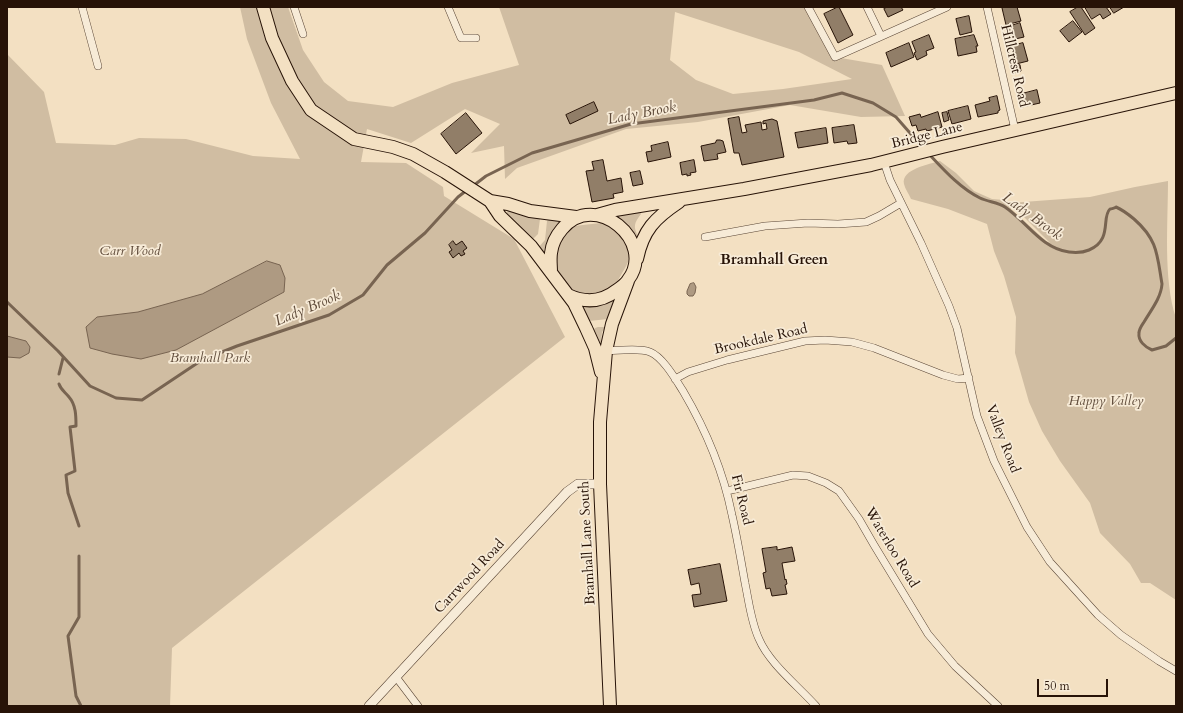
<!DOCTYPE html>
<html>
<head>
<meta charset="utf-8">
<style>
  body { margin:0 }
  #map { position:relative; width:1183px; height:713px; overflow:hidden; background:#f3e0c2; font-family:Cardo,serif }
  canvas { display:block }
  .frame { position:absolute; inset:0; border:8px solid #271307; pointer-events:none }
  .scale { position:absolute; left:1037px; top:679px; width:71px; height:18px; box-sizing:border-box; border:2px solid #271307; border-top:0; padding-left:5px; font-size:12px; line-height:14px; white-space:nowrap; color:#271307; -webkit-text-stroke:3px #f7ebd7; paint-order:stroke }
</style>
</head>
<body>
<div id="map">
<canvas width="1183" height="713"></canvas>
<div class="frame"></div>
<div class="scale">50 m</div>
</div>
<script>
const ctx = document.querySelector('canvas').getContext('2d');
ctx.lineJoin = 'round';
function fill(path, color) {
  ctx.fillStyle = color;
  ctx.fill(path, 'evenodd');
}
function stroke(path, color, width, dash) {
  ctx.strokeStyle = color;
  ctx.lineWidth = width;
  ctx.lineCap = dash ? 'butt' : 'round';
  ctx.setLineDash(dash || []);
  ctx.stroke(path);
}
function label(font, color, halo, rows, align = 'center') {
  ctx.font = font + ' Cardo,serif';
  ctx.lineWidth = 3.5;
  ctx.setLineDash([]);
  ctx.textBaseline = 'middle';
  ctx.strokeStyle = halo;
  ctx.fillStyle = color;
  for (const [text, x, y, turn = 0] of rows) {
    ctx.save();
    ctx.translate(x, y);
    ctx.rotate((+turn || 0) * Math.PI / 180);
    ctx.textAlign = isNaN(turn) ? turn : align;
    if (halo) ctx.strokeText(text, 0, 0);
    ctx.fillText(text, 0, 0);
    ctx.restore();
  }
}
fill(new Path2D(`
  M240,7h48l15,43 21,32 24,19 45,6 59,-24 67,-18 -20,-58h309l27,50 47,8 23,51 -44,1 -71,-12 -92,17 -72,7 -109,39 -12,11 -1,-33 -33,7 29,-29 -35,-15 -54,34 -44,-14 -6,33 45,1 37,24 1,9 70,43 51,98 -393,311 -2,58h-163v-652l37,38 12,51 59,2 24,-7 47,1 67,17 47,3 -29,-56 -24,-64zM675,12l124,40 53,27 -69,10 -50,5 -37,-14 -26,-20z
  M940,161l16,12 18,18 18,8 12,1 6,3 80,-6 45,-10 33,-6c0,41 -5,99 8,137v282l-26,-17h-9l-11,-19 -30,-31 -10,-30 -30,-42 -18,-30 -13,-29 -14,-49 1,-36 -12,-41 -10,-25 -7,-27 -39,-15 -37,-10c-2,-5 -6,-10 -7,-15 -3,-15 26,-20 36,-23zM1010,204h1l39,39 -4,-2 -35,-32z
  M509,209l11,5 20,5 -2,15 -5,5 -2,1 -26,-24z
  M640,211l1,3c-7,9 -8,13 -3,22l-2,3 -20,-22 2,-1z
  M549,219l12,1v2l-11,13 -7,18 -5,-5 7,-8 2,-19z
  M601,223c15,5 32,20 27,39 -2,5 -5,9 -7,13 -3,5 -6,12 -11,15 -21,13 -46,2 -54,-21 -2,-7 0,-19 0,-27l18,-16z
  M615,299l-7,20 -19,2 -6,-14 19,-2z
  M598,327h8l-4,5 -1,10 -2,3 -6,-14 2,-3z`), '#d0bda2');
const water = new Path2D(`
  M267,261l13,4 5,13 -1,14 -108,58 -35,9 -29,-5 -22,-6 -4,-21 11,-10 41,-5 64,-18z
  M694,283l2,4 -1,6 -2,3h-4l-2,-2v-3l3,-7z
  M7,336l19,5 4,6 -1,6 -9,5 -13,-1z`);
fill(water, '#ae9a82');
stroke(water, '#786451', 1);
stroke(new Path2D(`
  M929,154c15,16 31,34 51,44 8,4 18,4 25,9 22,15 36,41 64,45 8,1 13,1 20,-2 24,-10 12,-33 21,-41 1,0 5,-1 6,-2 7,3 12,7 18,12 24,21 23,36 28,65 -1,14 -11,26 -18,38 -2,3 -5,7 -5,11 -1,8 6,14 13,17l14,-4 10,-8
  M473,186l13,-10 46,-23 99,-29 183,-24 28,-7 31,10 23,14 28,32
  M7,302l51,49 32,35 26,12 26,2 60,-40 35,-14 92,-31 34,-20 24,-30 38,-32 33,-36 9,-7
  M59,374l4,-16
  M59,384c2,6 6,8 10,13 7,8 7,19 7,29l-6,1 5,44 -9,4 2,18 11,33
  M79,556v61l-11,19 8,60 5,10`), '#786451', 3);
const building = new Path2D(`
  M838,7h1l14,28 -15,8 -14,-29z
  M888,7h13l2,3 -15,7 -4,-8z
  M1008,7h9l4,14 -15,4 -4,-17z
  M1078,7h3l14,21 -10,7 -15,-23z
  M1085,7h21l5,7 -8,5 -3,-5 -8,5z
  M1110,7h14l-10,6z
  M969,16l3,16 -12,3 -4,-16z
  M1073,21l9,11 -13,10 -9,-11z
  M1020,23l4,14 -13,3 -3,-13z
  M929,35l5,13 -8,3 1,4 -10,5 -3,-7 2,-1 -4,-10z
  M974,35l4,11h-2l1,6 -19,4 -3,-17z
  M909,43l5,14 -23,10 -5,-14z
  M1023,43l5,18 -12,3 -4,-18z
  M1020,65l1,6 -7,2 -2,-6z
  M1037,90l3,13 -18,4 -4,-12z
  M997,96l3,14 -2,1v2l-20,4 -3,-12 15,-4 -1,-3z
  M594,102l4,9 -28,13 -4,-9z
  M968,106l3,13 -19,5 -4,-13z
  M938,112l4,15 -15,4 -1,-2 -8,2 -2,-6 -4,1 -3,-9 11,-3 1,3z
  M947,112l2,8 -5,2 -2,-9z
  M466,113l16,20 -26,21 -15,-20z
  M739,117l3,16 5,-1 -2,-7 16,-3 1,8 5,-1 -1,-6 -3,1v-3l9,-2 5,2 7,36 -42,8 -3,-12h-5l-6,-34z
  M854,125l3,18 -9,1 -1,-3 -13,2 -2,-15z
  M826,128l2,15 -30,5 -3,-15z
  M717,140h3l3,1 3,11 -9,2 1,5 -14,2 -3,-15 14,-3z
  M668,142l3,15 -23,5 -2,-10 6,-1 -1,-5z
  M603,160l4,21 14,-3 2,14 -10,2 1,4 -22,4 -6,-31 8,-1 -2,-8z
  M694,160l2,12 -6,1 1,2 -4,1v-2l-5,1 -2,-12z
  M640,171l3,13 -10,2 -3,-13z
  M453,241l3,4 6,-4 5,7 -4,3 2,3 -4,2 -2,-3 -6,5 -4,-6 3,-2 -3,-5z
  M777,547v3l15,-3 3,14 -13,2 3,17 1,-1 1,5 -2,1 2,9 -15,2 -2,-8 -4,1 -3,-16 3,-1 -4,-23z
  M720,564l7,37 -33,6 -2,-12 9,-1 -2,-11 -8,2 -3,-15z`);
fill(building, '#917e68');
stroke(building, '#271307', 1);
const minor = new Path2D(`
  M82,7l16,59
  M294,7l9,27
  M448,7l13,31h15
  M808,7l27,50 112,-50
  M867,7l14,29
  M987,7l28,123
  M884,162l6,18 31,63 28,63 8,22 20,88 17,45 33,66 23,35 48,53 23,20 38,26 17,10
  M705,237l60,-11 43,-3 30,1 28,-2 13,-6 22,-13
  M604,350c15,2 32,-3 46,2 13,5 26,28 33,39 23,39 40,79 49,124 5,22 9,45 13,68 4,19 6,39 14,56 10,24 39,47 57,67
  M675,379l13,-7 39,-12 78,-19 20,-1 27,2 22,6 69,27 15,4 11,-1
  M727,491l66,-16 15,1 18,7 13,8 20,28 15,26 54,89 27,32 43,40
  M396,677l22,29`);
const tertiary = new Path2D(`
  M369,706l198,-214 11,-8h22`);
const primary = new Path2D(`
  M263,7l9,31 20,43 19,29 43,29 39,8 20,7 32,18 45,29 18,3 22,7 46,6
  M490,201l10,15 31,30 43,57 12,25 9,20 6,24
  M597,215l18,-5 129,-21 127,-24 71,-18 234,-54
  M637,259c6,-29 18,-41 42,-57
  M551,272c0,-6 -1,-13 0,-19 1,-9 5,-17 11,-24 33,-40 95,13 66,51 -2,4 -7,7 -11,10 -15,12 -32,13 -49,5
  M610,706l-10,-222v-62l6,-71 6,-27 16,-43`);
stroke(minor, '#5a4636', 8);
stroke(tertiary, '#5a4636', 10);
stroke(primary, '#271307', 14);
stroke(minor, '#f7ebd7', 7);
stroke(tertiary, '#f7ebd7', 9);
stroke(primary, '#f3e0c2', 12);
label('14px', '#271307', '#f7ebd7', [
  ["Hillcrest Road",1014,66,77],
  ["Bridge Lane",927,136,-14],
  ["Brookdale Road",761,340,-13],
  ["Valley Road",1002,439,69],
  ["Fir Road",741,500,76],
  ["Bramhall Lane South",588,543,-93],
  ["Waterloo Road",891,548,59],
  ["Carrwood Road",470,577,-47]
]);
label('italic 14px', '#624e3d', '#f7ebd7', [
  ["Carr Wood",130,252],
  ["Bramhall Park",210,359],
  ["Happy Valley",1106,402]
]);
label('italic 15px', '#5d4938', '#f7ebd7', [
  ["Lady Brook",642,114,-11],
  ["Lady Brook",1032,217,36],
  ["Lady Brook",308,309,-23]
]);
label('bold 15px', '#271307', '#f7ebd7', [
  ["Bramhall Green",774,261]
]);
</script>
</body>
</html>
